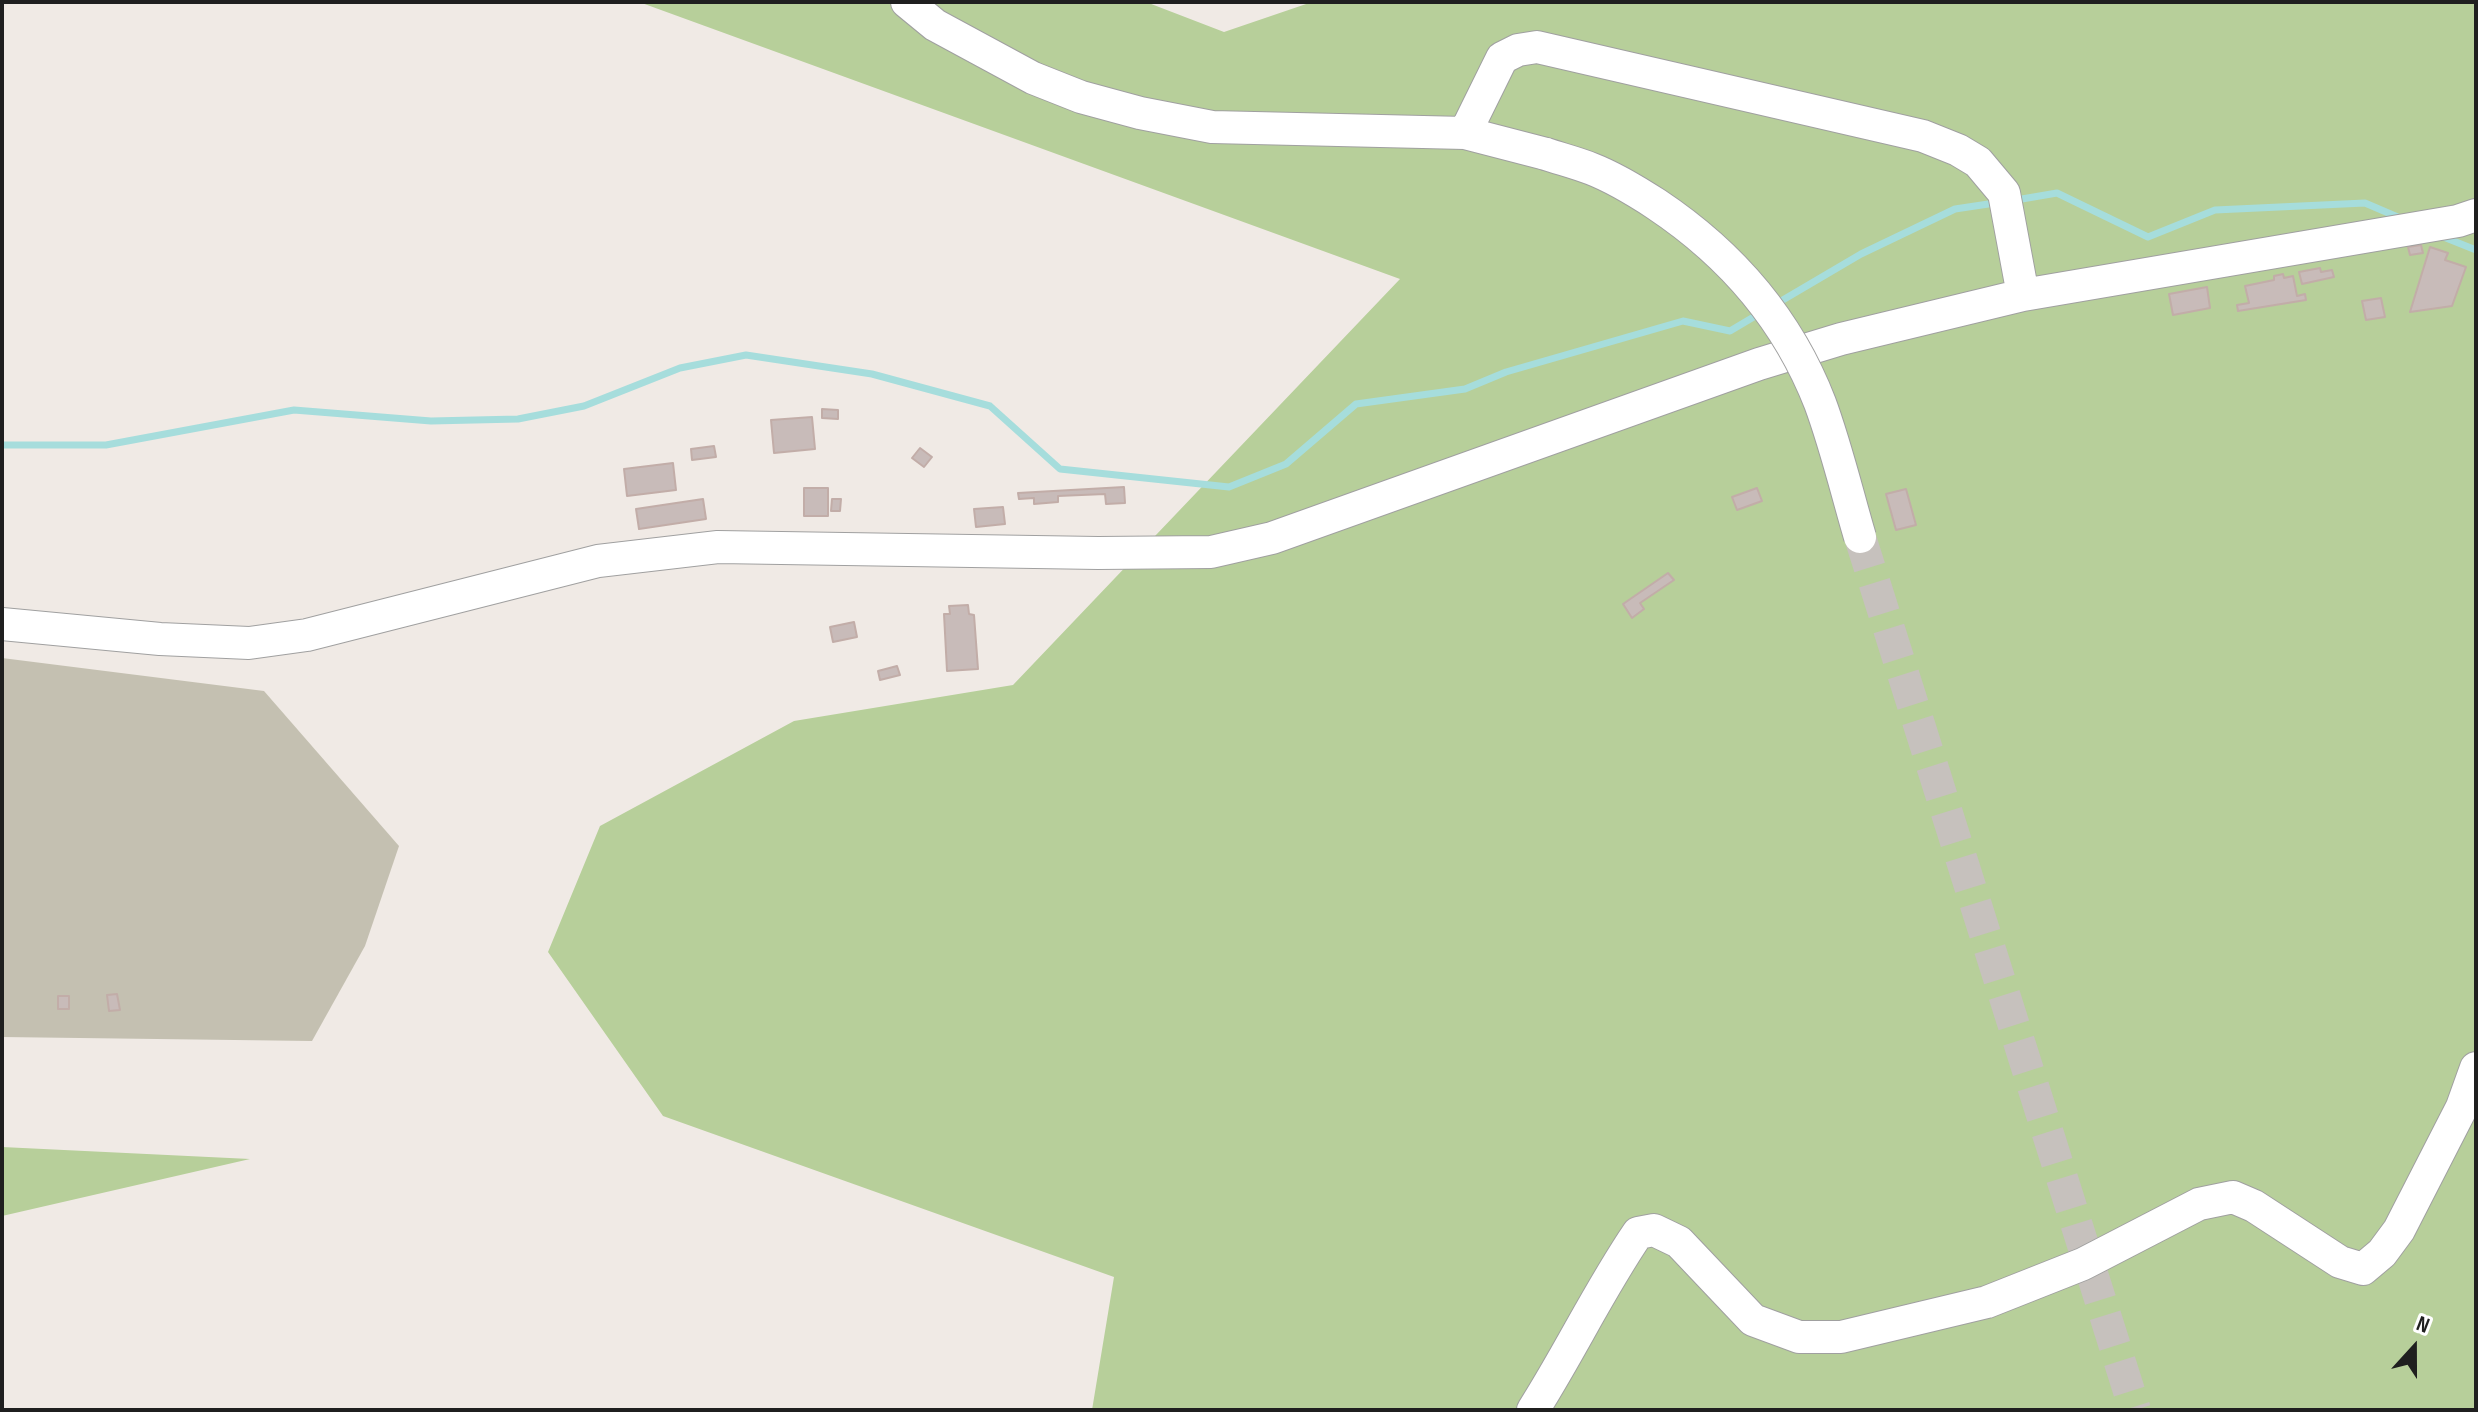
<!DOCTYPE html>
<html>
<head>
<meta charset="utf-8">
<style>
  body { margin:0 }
  #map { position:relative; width:2478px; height:1412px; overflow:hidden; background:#f0eae5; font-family:"Sofia Sans Condensed",sans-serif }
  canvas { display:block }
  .frame { position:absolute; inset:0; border:4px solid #1f1f1f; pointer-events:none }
  .north { position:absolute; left:2374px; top:1308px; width:80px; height:80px; -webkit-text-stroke:6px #fff; paint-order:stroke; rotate:21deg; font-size:22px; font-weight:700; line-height:32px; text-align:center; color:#1f1f1f }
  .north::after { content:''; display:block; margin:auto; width:28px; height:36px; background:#1f1f1f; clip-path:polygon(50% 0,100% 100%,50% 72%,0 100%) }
</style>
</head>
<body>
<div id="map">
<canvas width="2478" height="1412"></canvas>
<div class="frame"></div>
<div class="north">N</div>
</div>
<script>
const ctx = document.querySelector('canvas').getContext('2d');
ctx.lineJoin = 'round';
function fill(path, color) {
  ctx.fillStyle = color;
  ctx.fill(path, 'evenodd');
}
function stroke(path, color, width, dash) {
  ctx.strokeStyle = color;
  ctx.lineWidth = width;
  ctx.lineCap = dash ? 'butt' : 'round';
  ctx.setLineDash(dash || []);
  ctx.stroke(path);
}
fill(new Path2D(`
  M2,658l262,33 135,155 -34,100 -53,95 -310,-4z`), '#c4c0b1');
fill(new Path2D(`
  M639,2h507l78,30 88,-30h1164v1408h-1384l22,-133 -451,-161 -115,-164 52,-126 194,-105 219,-36 387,-406z
  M2,1147l248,12 -248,57z`), '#b7cf9a');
stroke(new Path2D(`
  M2016,200l41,-7 91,44 67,-27 150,-7 35,15
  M2441,236l35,14
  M1776,304l85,-50 94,-45 40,-6
  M2,445h104l188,-35 137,11 87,-2 66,-13 96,-38 66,-13 126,19 118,32 70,63 169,18 57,-23 70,-60 109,-15 41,-17 177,-51 47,10 32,-19`), '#a6dddc', 7);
const building = new Path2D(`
  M2421,245l2,8 -13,2 -2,-8z
  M2430,247l18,6 -3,7 21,7 -14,39 -42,6z
  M2320,268l1,4 11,-2 2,7 -32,7 -3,-12z
  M2283,274l1,4 9,-2 4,20 8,-2 1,6 -68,11 -1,-6 12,-2 -4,-17 29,-6v-4z
  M2207,287l3,21 -37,7 -4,-21z
  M2381,298l4,19 -19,3 -4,-19z
  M822,409l16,1v9l-16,-1z
  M812,417l3,32 -41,4 -3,-33z
  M714,446l2,11 -24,3 -1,-11z
  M920,448l12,9 -8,10 -12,-9z
  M673,463l3,27 -49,6 -3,-27z
  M1124,487l1,16 -19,1 -1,-10 -47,2v6l-24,2v-6l-15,1 -1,-6z
  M804,488h24v28h-24z
  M1757,488l5,13 -25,9 -5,-13z
  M1906,489l10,36 -20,5 -10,-36z
  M703,499l3,20 -67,10 -3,-20z
  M832,499h9l-1,12h-9z
  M1003,507l2,17 -29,3 -2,-18z
  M1668,573l6,7 -34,23 4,6 -12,9 -9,-14z
  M968,605l1,9 5,1 4,54 -31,2 -3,-57h6l-1,-8z
  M854,622l3,15 -24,5 -3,-15z
  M897,666l3,9 -20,5 -2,-9z
  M117,994l3,16 -11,1 -2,-16z
  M58,996h11v13h-11z`);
fill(building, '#c8bbb9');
stroke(building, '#c2ada8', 2);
stroke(new Path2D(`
  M1860,537l275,873`), '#c6c1bd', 32, [32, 16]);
const minor = new Path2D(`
  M907,2l28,23 98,53 48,19 59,16 72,14 253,6 81,21
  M1465,133l37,-75 16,-8 19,-3 386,89 35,14 20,12 26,31 19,102
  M2,624l158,15 89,4 58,-8 291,-74 120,-14 380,6 113,-1 61,-14 487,-174 82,-25 182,-44 435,-74 18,-6
  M1533,1410c37,-58 66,-120 105,-177l16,-3 25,12 74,78 46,17h42l146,-35 96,-38 116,-60 34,-7 21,9 86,56 23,7 19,-16 17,-23 63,-123 14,-39`);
stroke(minor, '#a0a0a0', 34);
stroke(minor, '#fff', 32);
const minorBridge = new Path2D(`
  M1546,154c15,5 31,9 46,15 23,9 44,22 64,35 75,50 131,114 164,199 16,43 27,90 40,134`);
stroke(minorBridge, '#a0a0a0', 34, []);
stroke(minorBridge, '#fff', 32);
</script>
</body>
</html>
